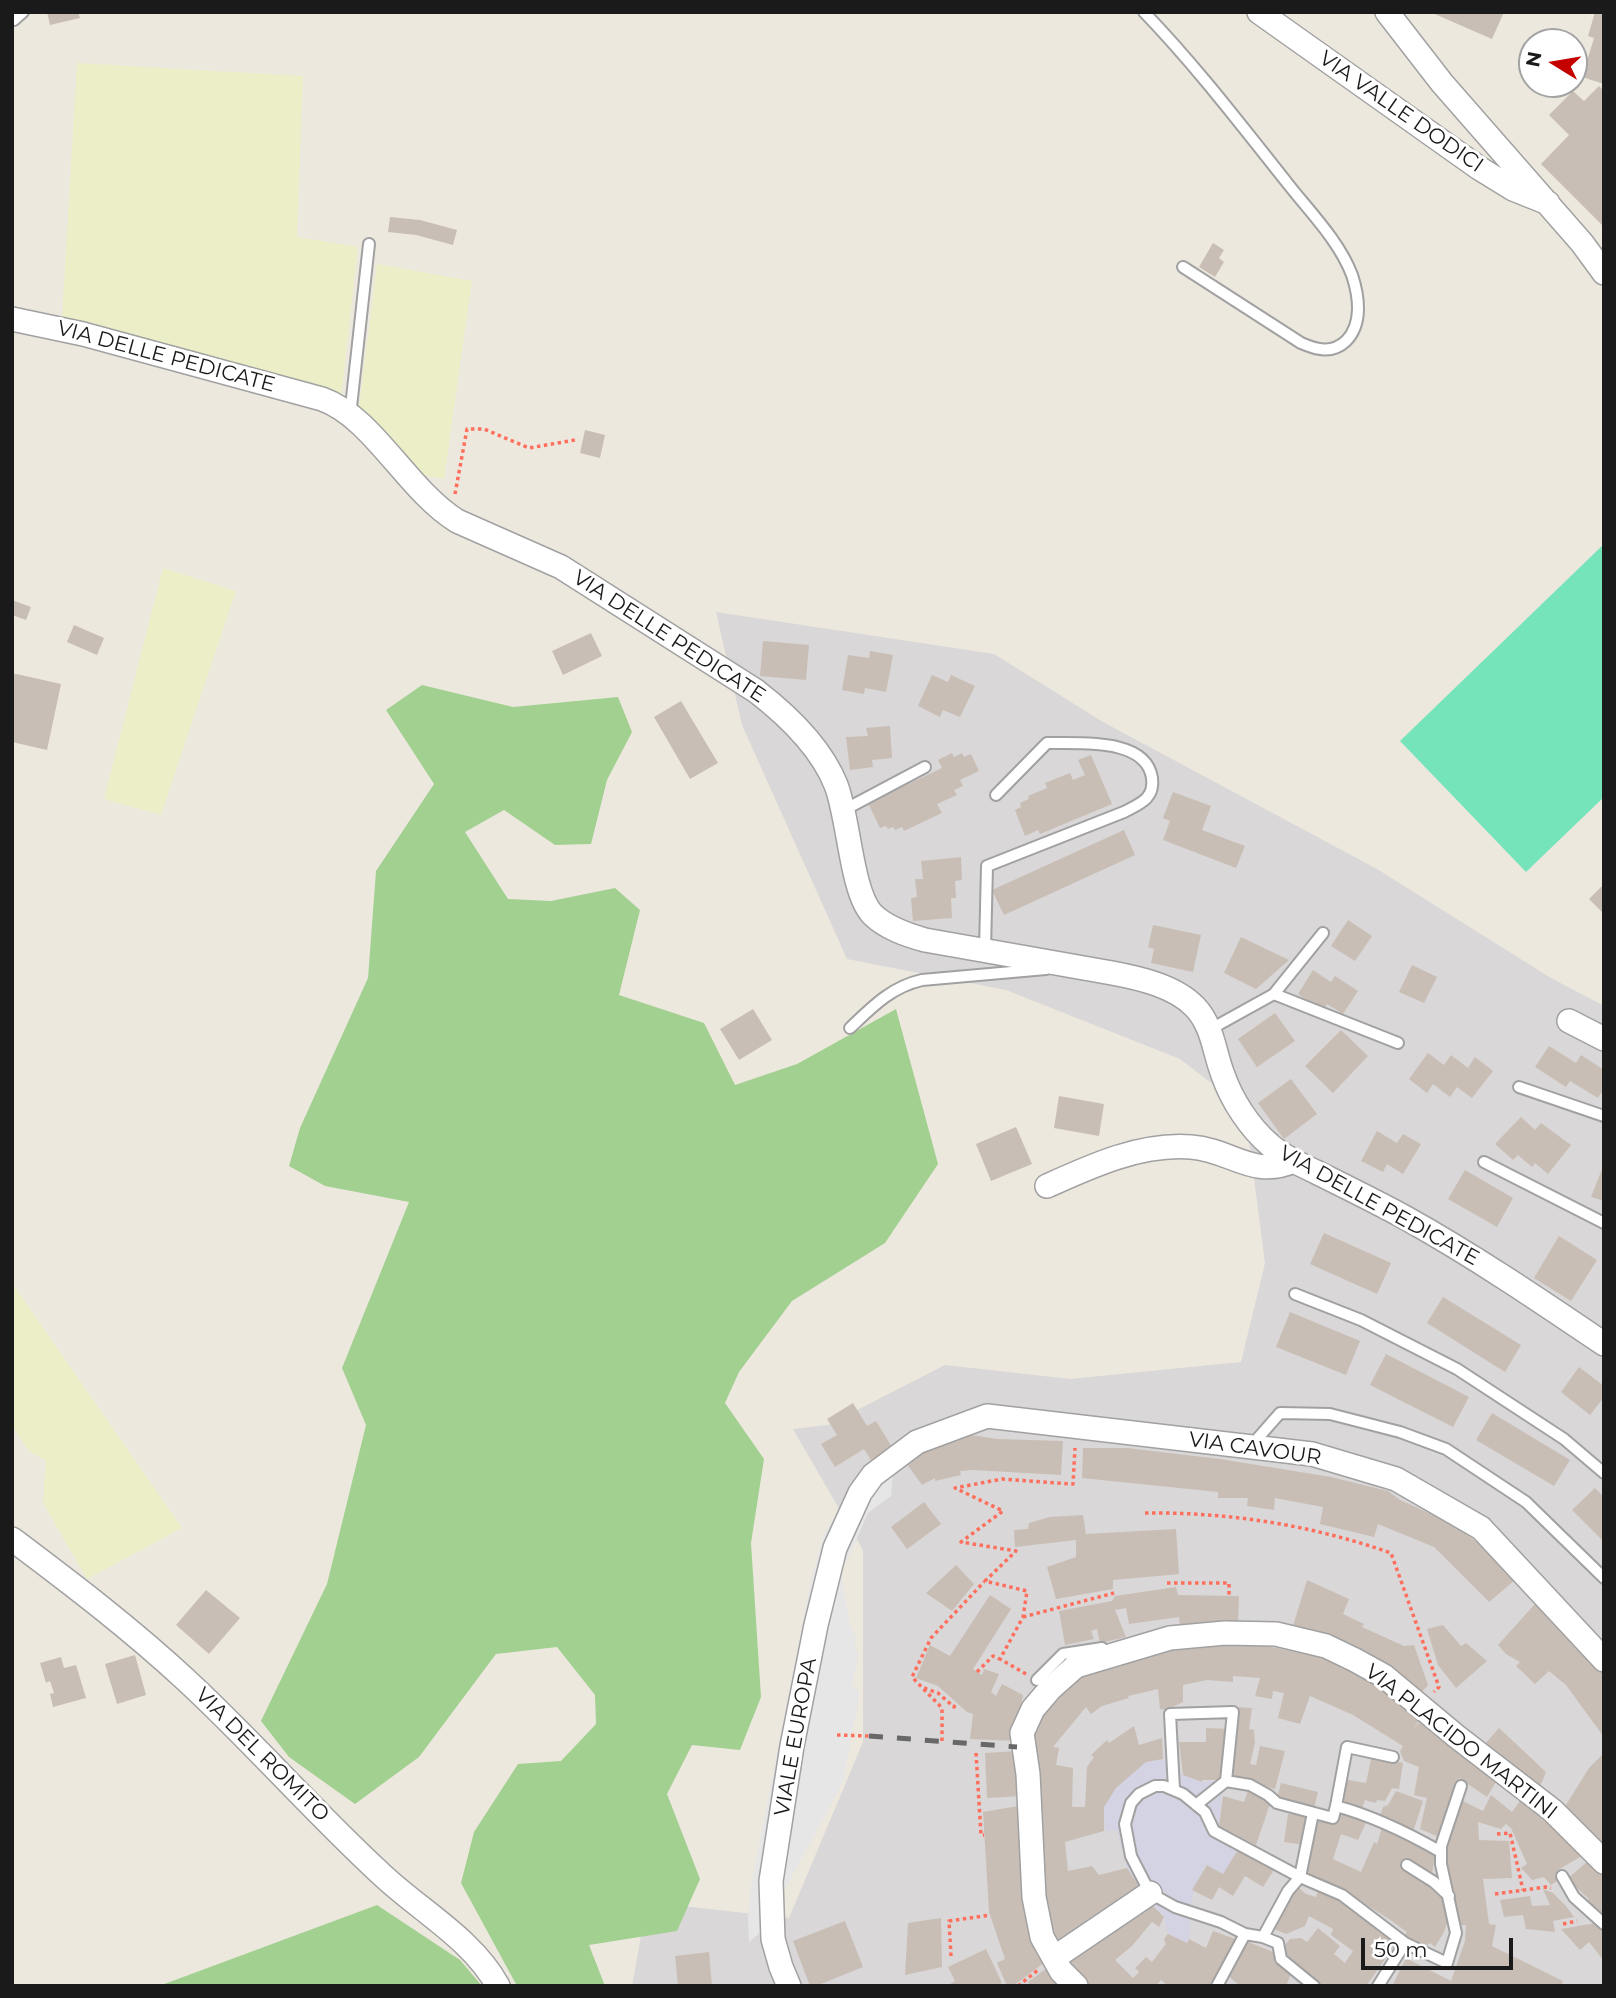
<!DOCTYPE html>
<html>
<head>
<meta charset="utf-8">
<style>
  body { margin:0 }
  #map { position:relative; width:1616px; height:1998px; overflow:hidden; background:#ede8de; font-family:Montserrat,sans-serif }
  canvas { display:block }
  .frame { position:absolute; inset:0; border:14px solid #1a1a1a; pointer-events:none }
  .north { position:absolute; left:1518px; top:28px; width:70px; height:70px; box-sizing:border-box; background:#fff; border:2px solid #a3a3a3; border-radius:50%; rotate:281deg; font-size:19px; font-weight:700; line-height:28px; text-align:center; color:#1a1a1a }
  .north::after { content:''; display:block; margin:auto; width:24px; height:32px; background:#c50100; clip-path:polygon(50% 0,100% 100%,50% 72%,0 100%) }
  .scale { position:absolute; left:1361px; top:1938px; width:152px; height:32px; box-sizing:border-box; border:4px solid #1a1a1a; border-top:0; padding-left:9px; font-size:21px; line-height:24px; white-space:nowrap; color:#1a1a1a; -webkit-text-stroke:5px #fff; paint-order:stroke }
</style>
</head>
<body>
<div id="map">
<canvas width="1616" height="1998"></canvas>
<div class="frame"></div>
<div class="north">N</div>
<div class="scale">50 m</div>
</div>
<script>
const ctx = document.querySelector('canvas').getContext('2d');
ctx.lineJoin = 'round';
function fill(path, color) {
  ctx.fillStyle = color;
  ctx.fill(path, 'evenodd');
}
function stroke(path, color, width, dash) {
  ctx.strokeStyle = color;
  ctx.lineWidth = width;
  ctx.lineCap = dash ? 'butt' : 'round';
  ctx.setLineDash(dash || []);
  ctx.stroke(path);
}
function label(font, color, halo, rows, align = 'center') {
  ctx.font = font + ' Montserrat,sans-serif';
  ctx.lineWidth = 6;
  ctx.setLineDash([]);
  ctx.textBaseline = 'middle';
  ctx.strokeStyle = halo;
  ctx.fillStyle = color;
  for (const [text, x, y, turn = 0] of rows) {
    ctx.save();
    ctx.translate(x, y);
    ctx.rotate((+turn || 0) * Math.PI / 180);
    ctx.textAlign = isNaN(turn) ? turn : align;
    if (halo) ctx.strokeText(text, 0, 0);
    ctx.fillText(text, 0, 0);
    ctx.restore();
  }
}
fill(new Path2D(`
  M716,612l278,42 109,68 274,147 174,109 53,28v980h-972l15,-84 142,16 74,-176v-192l-70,-121 35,-4 117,-60 125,14 171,-17 24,-99 -20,-154 -65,-50 -174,-69 -159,-31 -105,-234z`), '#d9d7d7');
fill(new Path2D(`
  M77,63l226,13 -6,161 61,10 -17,151 -279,-80z
  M377,264l95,17 -28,198 -22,-4 -63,-68z
  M163,568l73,23 -75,224 -57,-16z
  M12,1283l170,245 -95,51 -44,-76 3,-42 -17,-10 -17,-25z`), '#ebeec7');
fill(new Path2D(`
  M422,685l91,22 105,-10 14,35 -25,48 -16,64 -36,1 -51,-35 -39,22 43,67 43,2 64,-13 25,22 -21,85 85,28 31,62 62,-21 99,-55 42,155 -53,79 -93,58 -53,71 -14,31 39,56 -13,84 10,154 -21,53 -48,-5 -25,49 33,85 -23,52 -88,14 16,41h-88l-56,-103 13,-51 44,-68 43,-3 35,-37 -1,-29 -38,-48 -61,7 -77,103 -64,47 -66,-47 -28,-36 66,-137 39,-159 -24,-57 67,-166 -84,-16 -36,-20 11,-38 68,-150 8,-107 58,-87 -48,-74z
  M377,1905l83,55 22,26h-323z`), '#a2d090');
fill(new Path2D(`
  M1604,544v253l-78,75 -126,-131z`), '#75e4ba');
fill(new Path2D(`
  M893,1473l-2,23 -23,17 -21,48 -8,1 11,64 6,11 -2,13 5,1 -7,34 8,7 -17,90 -59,109 -6,27 -29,24 -1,-25 3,-32 61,-309 13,-44 23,-39 5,2z`), '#e6e6e6');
fill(new Path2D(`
  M1163,1759l20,16 18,7 22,-2 -4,46 20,22 -16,26 -17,-9 -13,25 -4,49 -2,4 -19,-9 -4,-17 -17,-17 -20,-32 -10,-38 -12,1 -1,-24 12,-19 30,-26z`), '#d3d3e3');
fill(new Path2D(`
  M47,12h31l2,6 -30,7z
  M1430,12h74l-12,27z
  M1595,12h9v72l-22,-7 12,-39 -6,-2z
  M1599,86l5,5v136l-63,-63 28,-29 -20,-20 24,-24 11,10z
  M390,217l30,3 37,10 -4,15 -37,-10 -28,-3z
  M1213,243l11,7 -5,8 5,4 -9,15 -16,-10z
  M585,430l20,5 -5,23 -20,-5z
  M12,600l19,7 -5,13 -14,-5z
  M74,625l30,13 -7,17 -30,-13z
  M591,633l11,23 -39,19 -11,-24z
  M763,641l46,4 -3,35 -46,-4z
  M870,651l23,4 -7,37 -21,-4 -1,6 -22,-4 6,-35 21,3z
  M12,673l49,11 -14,66 -35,-8z
  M932,675l16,7 3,-7 24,11 -15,31 -17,-7 -3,7 -22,-11z
  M681,701l37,62 -28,16 -36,-62z
  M890,726l2,32 -20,2 1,7 -23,3 -4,-33 22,-1 -2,-8z
  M952,753l2,4 8,-4 2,4 7,-3 8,17 -19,9 3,6 -9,4 3,5 -20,9 5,9 -38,18 -2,-4 -7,3 -2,-3 -5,2 -2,-3 -6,2 -12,-25 74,-35 -4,-8z
  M1091,755l21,49 -72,30 -2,-4 -13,6 -10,-26 6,-3 -1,-4 9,-4 -1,-3 19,-8 -2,-5 25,-10 3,7 12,-5 -7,-15z
  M1173,792l38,14 -9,24 43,16 -9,22 -73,-28 7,-19 -7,-3z
  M1124,830l11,25 -131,60 -12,-25z
  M961,857l1,23 -7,1 1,17h-5l1,20 -39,3 -2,-23 6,-1 -2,-18h8l-2,-18z
  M1604,884v30l-15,-15z
  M1348,920l24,16 -17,25 -24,-15z
  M1153,925l48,10 -8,37 -42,-9 3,-14 -6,-2z
  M1241,937l48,23 -33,29 -32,-16z
  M1412,965l25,12 -13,26 -25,-11z
  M1313,970l18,12 4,-6 23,15 -15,23 -16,-10 -4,7 -25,-17z
  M753,1009l19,31 -33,20 -19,-31z
  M1275,1013l20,28 -38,26 -19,-28z
  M1341,1030l27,26 -35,37 -28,-27z
  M1549,1046l27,17 5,-8 23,15v25l-3,-2 -3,5 -28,-17 -4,6 -31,-20z
  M1428,1053l16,12 7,-10 17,13 7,-11 18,14 -21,27 -15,-11 -7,10 -17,-13 -6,9 -18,-14z
  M1291,1079l26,35 -33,25 -26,-36z
  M1059,1096l45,8 -5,32 -45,-8z
  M1521,1117l14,13 6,-7 30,22 -23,29 -13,-11 -3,4 -14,-12 -5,5 -18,-16z
  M1016,1127l16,37 -41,17 -15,-37z
  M1377,1131l20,12 6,-9 18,10 -18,30 -16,-10 -4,8 -22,-11z
  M1602,1169l2,1v31l-13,-4z
  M1465,1170l48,28 -16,29 -49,-28z
  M1324,1233l67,30 -14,31 -67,-30z
  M1559,1236l38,24 -26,41 -37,-23z
  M1443,1297l78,48 -16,27 -78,-49z
  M1290,1312l70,29 -14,34 -70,-28z
  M1386,1354l83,43 -16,30 -83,-42z
  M1579,1367l25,19v11l-14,18 -29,-23z
  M853,1403l14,23 9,-5 16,26 -21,13 -7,-11 -29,18 -14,-23 16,-9 -10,-16z
  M1492,1413l78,47 -16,26 -78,-46z
  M964,1434l34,5 65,2 -2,34 -88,-5 -13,1 1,4 -26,6v-3l-13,7 -18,-25z
  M1083,1448h44l93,11 111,18 57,14 12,9 49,22 29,21 37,37 -26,22 -55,-55 -56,-23 -4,13 -54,-13 3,-17 -48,-9 -1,12 -27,-4 1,-8h-30v-6l-136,-14z
  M1595,1488l9,9v45l-32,-32z
  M924,1502l17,22 -34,25 -16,-22z
  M1083,1515l3,19 90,-5 3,45 -66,6v9l-57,10 -9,-32 29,-10v-17l-61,7 -1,-17 14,-1 1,-6 21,-6z
  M956,1565l18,19 -22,27 -26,-18z
  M1307,1580l42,19 -6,15 21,10 -2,3 42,19 10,-1 14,40 -10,11 -89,-58 -36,-12z
  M1176,1587l2,8 61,1 -1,28 -58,5 -1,-12 -50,7 -3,-16 -11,2 11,27 -26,6 -3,-14 -6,2 3,8 -29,6 -6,-34 53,-10 3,-5z
  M206,1590l34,28 -31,36 -33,-29z
  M990,1595l21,14 -38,60 9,6 2,-6 15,5 -8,18 5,4 6,-12 21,11 -9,46 -44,-2 3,-25 -6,-2 -29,-26 -22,-8 14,-33 20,11z
  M1535,1604l69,69v64l-38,-52 -17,-14 -14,13 -19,-18 4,-4 -14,-8 -8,-9z
  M1443,1625l18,21 5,-3 21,18 -31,27 -18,-23 -11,-36z
  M1201,1644l61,1 57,12 48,21 39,28 13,14 -6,10 6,-8 28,23 50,35 -10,17 -28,-19 -20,59 -19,-8 7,-31 -13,-3 5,-28 -15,-6 -4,-10 3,-5 -50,-31 -43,-19 -10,28 -22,-6 6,-25 -11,-2 -1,8 -17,-3 5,-18 -27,-2v6l-26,-2 -24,5v17l-16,8 -7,-1 -2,-20 -30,7 1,2 -27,8 -11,8 -5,-7 -33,40 6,1 -3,17 17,3 -1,39h13l2,-40 7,-10 -3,-2 16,-15 2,3 25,-17 5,19 23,-7 1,21 -17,3 -30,26 -12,19v24l-39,11 3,29 24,-5 7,9 28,-7 13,20 -39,31 -48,26 -11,-33 -17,-179 38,-50 81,-28 30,-8z
  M135,1655l11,40 -29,9 -12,-40z
  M61,1657l3,11 12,-3 10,33 -33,9 -3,-13 4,-1 -4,-12 -4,2 -6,-20z
  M1237,1707l15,1 -3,21 5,1 1,13 -5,21 6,1 4,-19 25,5 -10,38 -47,-14z
  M1206,1728l24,1 -7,51h-21v2l-19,-7 -4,-33h27z
  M1499,1728l47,44 -7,17 -55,-44z
  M1019,1751l3,45 -35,2 -2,-45z
  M1604,1753l-1,56 1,39 -43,-35 28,-45z
  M1372,1755l31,8 -4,26 -7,-1 -7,13 -8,-1 -1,3 -11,-3 -4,11 -23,-7 5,-25 23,4z
  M1281,1783l37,9 -4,16 -37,-9z
  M1249,1788l22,13 -15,44 -37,-19 4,-30 21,6z
  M1396,1791l27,10 -10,31 -34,-13 4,-12 5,-2z
  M1491,1795l21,17 10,-14 63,56 -27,16 1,10 -8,5 -7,-8 -12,3 -11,-12 6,-4 -16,-36 -5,-4 -5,5 -23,-7 1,18 30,1 3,37 -29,1 6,45 7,1 -4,21 71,35 -2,5h-169l14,-28 45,23 14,-40 1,-16h-5l-16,-61 3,-28 11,-37 24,12z
  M1018,1806l7,99 20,57 -32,24h-6l-10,-23 8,-4 -16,-47 -6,-100z
  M1338,1808l30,10 -10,22 -17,-6 -8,25 28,13 13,-30 3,2 5,-16 32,11 21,14 -3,22 -26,-17 -5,9 44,30 5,17 -6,18 -9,15 -5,-4 -6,4 -20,-11 3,-4 -18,-13 -48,-30 -37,-16 11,-54 18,5z
  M1288,1814l21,3 -4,28 -21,-3z
  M1239,1848l36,20 -12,19 -18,-11 -12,20 -14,-9 -7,13 -20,-10 15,-25 16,9z
  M1588,1861l16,13v45l-18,-17 3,-3 -22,-20z
  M1297,1886l9,8 10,3 2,-5 30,12 50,37 -32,45h-46l-37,-31 -1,-6 8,-10 11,-1 6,4 11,-14 22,18 -6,8 11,9 8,-12 -22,-16 2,-6 -24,-13 -4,10 -19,8 -12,-5z
  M1543,1889l10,4 13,13 8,11 -21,4 2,11 -29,-3 -3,-14 -19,2 -4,-17 30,-4 2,10 18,-1z
  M1147,1900l17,17 -5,10 -7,-5 -20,24 -17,14 18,18 6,-6 -4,-4 11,-11 6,5 14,-18 -2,-5 4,-5 19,9 2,-4 17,9 7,-17 25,9 -25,46h-45l-7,-6 -5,6h-77l-16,-21 55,-36z
  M941,1918l1,49 -37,8 3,-52z
  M845,1921l18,46 -47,19h-6l-17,-45z
  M1596,1923l8,8v30l-15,-19 -9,8 -19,-21z
  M1246,1941l32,13 -4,8 18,9 -6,15h-46l-14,-12z
  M986,1949l16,34 -7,3h-48l8,-5 -7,-14z
  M709,1952l3,34h-34l-3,-30z
  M1047,1968l15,18h-31l-3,-4z`), '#c9beb5');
const service = new Path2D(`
  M1144,12c52,54 97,113 144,172 22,28 51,57 64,91 7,21 11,49 -6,66 -14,13 -29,9 -45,2l-118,-76
  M14,20l9,-8
  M350,416l19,-172
  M844,810l81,-43
  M985,950l2,-84 137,-54c15,-8 31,-13 28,-34 -6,-41 -74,-34 -105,-35l-51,52
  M1274,994l49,-61
  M850,1028c22,-21 41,-41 72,-48l124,-11
  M1209,1030l65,-36 124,49
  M1519,1087l85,29
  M1484,1162l120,61
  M1295,1294l66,26 96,49 107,70 40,34
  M1251,1446l29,-33 50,1 70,18 46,17 80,53 78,76
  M1037,1680l26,-26 39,-6
  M1174,1789l-4,-75 63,-2 -7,69
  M1196,1805l30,-24 24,4 18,10 9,8 56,15 3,-12c37,10 72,27 105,46
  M1336,1806l11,-59 46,10
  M1407,1865l27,17 15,14
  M1562,1876l12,21 30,27
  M1263,1937l25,-46 12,-14 13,-64
  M1217,1986l28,-52
  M1314,1986l-33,-27 -3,-16 -15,-6 -18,-3 -24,-12 -46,-15 -25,-14 -19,-37 -6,-32 6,-21 8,-9 16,-8h9l19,8 22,18 9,19 86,46 42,18 63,48 42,20 9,-30 -15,-69v-18l20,-60
  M1378,1986l27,-43`);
const minor = new Path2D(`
  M1259,12l220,156 34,21 35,14
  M1387,12l55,71 140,160 22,30
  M12,319l71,15 239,65c51,18 85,91 135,122l104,46 195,124c31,24 65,56 80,94 13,33 15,106 36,129 14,14 35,21 53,26l187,33c27,5 63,13 83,34 18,19 19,45 28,68 9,26 27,53 47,70 13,12 30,19 46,27 30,15 61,30 90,46 68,38 133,82 198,126
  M1569,1021l35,18
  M1047,1186c44,-20 94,-43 144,-39 41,3 61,32 103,14
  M12,1539c60,45 119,90 174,141 67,62 126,130 193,192 38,37 93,66 119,114
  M1054,1958l96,-65
  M789,1986l-8,-19 -8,-28 -2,-58 21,-135 24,-121 19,-77 25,-55 13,-18 44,-33 70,-26 325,38 84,25 85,49 123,132
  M1076,1986l-15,-15 -19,-34 -8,-40 -6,-123 -6,-41 11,-24 17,-20 26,-23 94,-28 55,-5 51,1 50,12 29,14 29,16 72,60 96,74 52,52`);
stroke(service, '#a1a1a1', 14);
stroke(minor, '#a1a1a1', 26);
stroke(new Path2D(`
  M455,494l12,-65h17l45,19 46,-8
  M1145,1513c84,-1 166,12 246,40l48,134 -5,5
  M1167,1583h62v13
  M1023,1617l91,-24
  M977,1672l16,-16 6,3
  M1026,1674l-26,-15 23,-42 4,-26 -42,-10 31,-30 -55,-9 42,-31 -48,-23 47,-9 71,5 2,-36
  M924,1688l14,5 16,14 2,-4
  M837,1735l32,1
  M942,1741v-33l-30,-31 19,-39 53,-56
  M976,1753l5,82h3
  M1497,1834l13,-1 13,57
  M1495,1894l51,-7 5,1
  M1563,1924l14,-3
  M951,1956l-2,-35 41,-6
  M1018,1986l20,-16`), '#ff6f5e', 3.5, [3.5, 3.5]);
stroke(service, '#fff', 10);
stroke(minor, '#fff', 23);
stroke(new Path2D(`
  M869,1736l148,11`), '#686868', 5, [14, 14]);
label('21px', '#1a1a1a', '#fff', [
  ["VIA VALLE DODICI",1401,112,35],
  ["VIA DELLE PEDICATE",166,357,15],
  ["VIA DELLE PEDICATE",669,637,33],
  ["VIA DELLE PEDICATE",1379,1206,29],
  ["VIA CAVOUR",1255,1449,8],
  ["VIALE EUROPA",796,1737,-80],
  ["VIA PLACIDO MARTINI",1461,1742,38],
  ["VIA DEL ROMITO",262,1755,45]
]);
</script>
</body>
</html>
